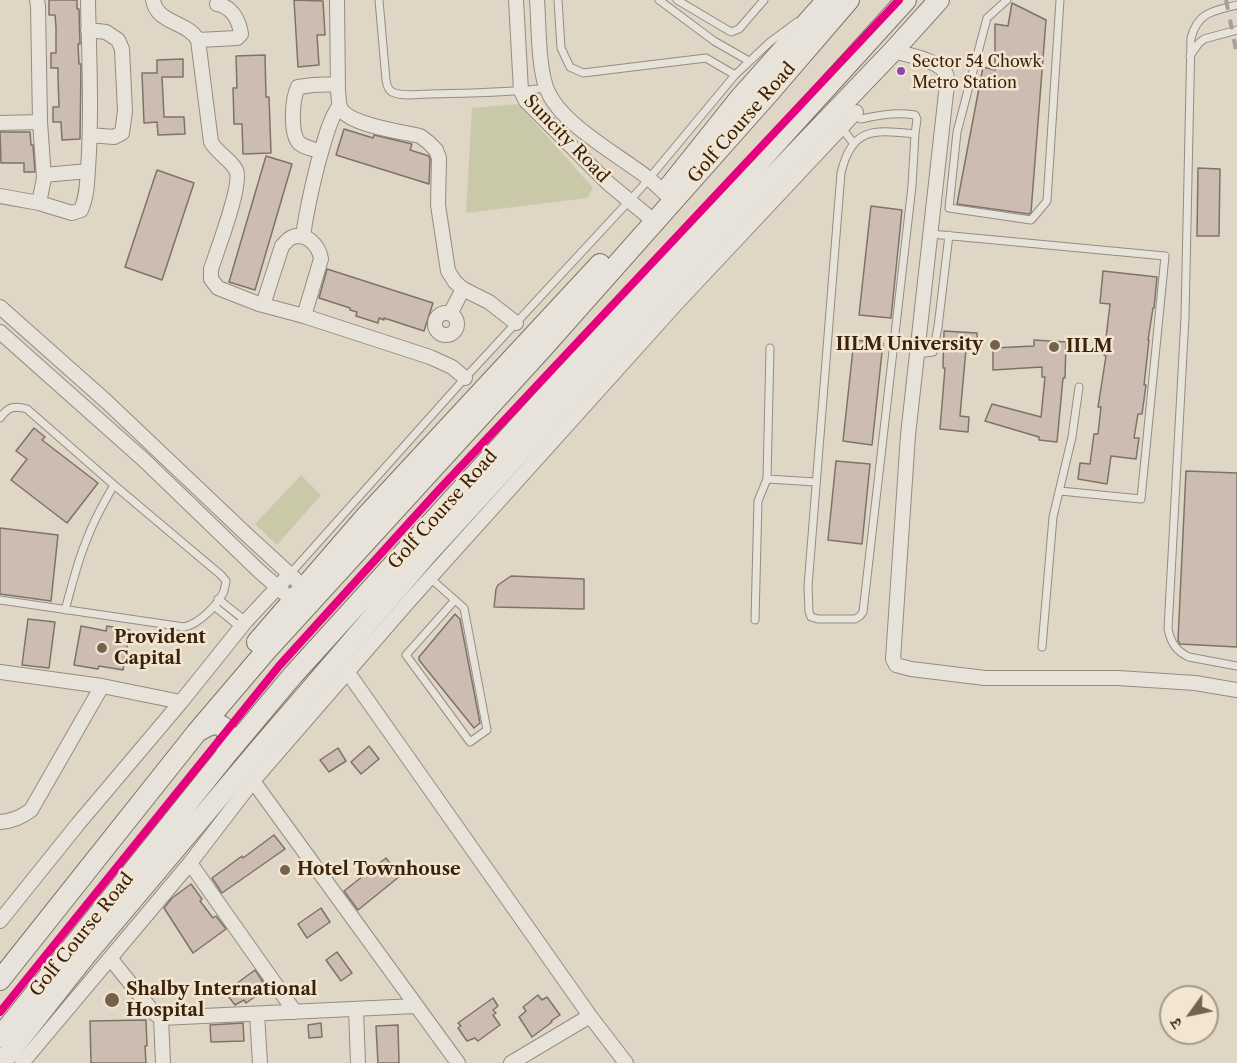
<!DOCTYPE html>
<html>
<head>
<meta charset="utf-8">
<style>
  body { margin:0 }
  #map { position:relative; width:1237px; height:1063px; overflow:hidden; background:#e0d6c6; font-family:"Libre Caslon Text","Noto Serif Devanagari",serif }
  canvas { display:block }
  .north { position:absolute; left:1159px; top:985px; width:60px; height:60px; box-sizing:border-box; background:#f2e6d3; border:2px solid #a99883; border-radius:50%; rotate:237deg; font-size:16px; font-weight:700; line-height:24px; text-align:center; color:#3b230b }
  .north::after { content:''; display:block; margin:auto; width:21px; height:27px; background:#75624c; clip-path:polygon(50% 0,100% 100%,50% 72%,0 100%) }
</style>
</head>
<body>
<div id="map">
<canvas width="1237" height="1063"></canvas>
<div class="north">उ</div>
</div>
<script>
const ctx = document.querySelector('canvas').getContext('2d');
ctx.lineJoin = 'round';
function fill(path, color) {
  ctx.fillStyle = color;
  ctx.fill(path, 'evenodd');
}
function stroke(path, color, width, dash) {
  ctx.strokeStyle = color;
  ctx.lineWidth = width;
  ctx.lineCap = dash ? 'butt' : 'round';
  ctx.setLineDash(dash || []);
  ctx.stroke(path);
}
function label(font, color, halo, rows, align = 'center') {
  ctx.font = font + ' "Libre Caslon Text",serif';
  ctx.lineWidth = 5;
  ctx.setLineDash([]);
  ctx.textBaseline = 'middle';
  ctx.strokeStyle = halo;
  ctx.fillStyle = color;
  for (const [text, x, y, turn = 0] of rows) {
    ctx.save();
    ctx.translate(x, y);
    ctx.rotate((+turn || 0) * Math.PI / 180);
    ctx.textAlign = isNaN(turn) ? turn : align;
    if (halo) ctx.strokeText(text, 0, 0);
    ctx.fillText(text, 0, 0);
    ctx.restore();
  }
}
fill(new Path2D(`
  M518,104l75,84 -6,10 -121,15 6,-105z
  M301,475l20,20 -44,50 -22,-21z`), '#c9c9a9');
const building = new Path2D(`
  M49,0h28v9h2l1,35h-2l1,20h2l-1,75 -18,1 -1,-18h-8v-15h6l-1,-30v-9h-7v-15h5v-26l-1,-12h-6z
  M294,0l29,1 2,34h-8l2,30 -21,2z
  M1012,3l34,17 -15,192 -2,2 -72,-10 26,-137 12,3v-46l13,2z
  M265,55l1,42h3l2,56 -28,1 -1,-30h-8l-1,-36h4l-1,-32z
  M183,59v18h-21l2,40h20l1,17 -27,1 -1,-13 -13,1 -2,-50h15v-13z
  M344,129l29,9 1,-3 38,9 -2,6 19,6 1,4 -1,24 -93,-29z
  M0,132h30l1,13h2l2,27h-11v-9h-23z
  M266,156l26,8 -37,126 -26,-8z
  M1198,168l22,1 -1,67h-22z
  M157,170l37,13 -32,97 -37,-13z
  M871,206l31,4 -11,108 -32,-3z
  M327,269l106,34 -9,28 -40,-13v2l-5,-2 -1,5 -22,-7 1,-4 -7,-2v-2l-31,-10z
  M1103,271l54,6 -3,31h-1l-5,32h1l-5,45h2l-4,29h-4l-4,24h5l-3,21 -25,-3 -4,28 -29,-5 2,-16 10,1 4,-30h4l3,-27h-3l8,-51 -2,-1 6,-51 -10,-1z
  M944,331l33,2v17l-11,-1 -6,67 9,1 -1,15 -28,-3 5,-61h-2z
  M854,340l29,3 -11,102 -29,-4z
  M1034,340l32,2 -1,36h-2l-6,64 -18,-2v-3l-54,-16 7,-17 49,13 4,-40h-3v-10l-49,3v-22l41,-2z
  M34,428l11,9 -3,3 56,43 -31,40 -56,-43 16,-21 -11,-8z
  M836,461l34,3 -8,80 -34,-4z
  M1186,471l51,2v174l-57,-3 -2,-4z
  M0,528l58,7 -7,66 -51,-7z
  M511,576l73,3v30l-90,-2 2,-18 2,-4z
  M455,614l5,5 20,104 -6,5 -55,-68v-3z
  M28,619l27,3 -6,46 -27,-3z
  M81,626l25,5 1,-5 23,4 -7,40 -24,-4 -1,3 -24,-4z
  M369,746l10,13 -18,15 -10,-12z
  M338,748l8,13 -17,11 -9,-12z
  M274,835l11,14 -63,44 -10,-15 30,-22 1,2z
  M386,858l14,18 -42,34 -14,-19z
  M191,884l11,15 -2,2 13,17 3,-2 10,13 -33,24 -29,-45 8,-10z
  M321,908l9,14 -23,16 -9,-14z
  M337,952l15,21 -11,8 -15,-21z
  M255,970l10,15 -11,8 2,3 -10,7 -2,-3 -9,5 -10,-13z
  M538,995l4,5 5,-3 13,18 -9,6 1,1 -20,15 -13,-20 7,-6 -3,-4z
  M493,998l5,8 -5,4 3,3 -3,2 7,10 -22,16 -3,-3 -8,3 -9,-13 3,-2 -3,-3z
  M146,1020l1,26h-2l1,17h-55l-1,-42z
  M243,1023l1,18 -33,1 -1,-17z
  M321,1023l1,14 -13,1 -1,-13z
  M398,1025l1,38h-21l-2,-37z`);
fill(building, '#cdbcb2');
stroke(building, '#7c7468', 1.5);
const lane = new Path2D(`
  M379,0l7,80c1,4 1,9 6,12 10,5 26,2 37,2 39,-1 78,-1 117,-6
  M558,0l3,48 9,19 13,6 123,-15 29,17
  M659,0l55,41 35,20
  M677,0l54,32 8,-3 25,-29
  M1007,0l-20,18 -30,114 -8,76 82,12 16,-19 13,-201
  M1237,5c-24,6 -39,7 -46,33l-6,279 -17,312c3,14 8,22 21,28l48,9
  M1190,56l9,-13 5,-4 33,-9
  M856,113l3,5 2,1c18,-4 35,-7 54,-4l2,4 -2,15 -3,52 -49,426 -3,4 -5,3h-37l-7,-2 -2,-5 -1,-26 33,-413c11,-47 34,-43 74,-39
  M841,127l13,17
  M931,234l234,22 -24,243 -81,-8
  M917,354l16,-2 5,-25 11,-92
  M0,418c8,-11 14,-13 27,-9l87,76 107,90 5,6c0,1 -2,10 -2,10 -6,14 -25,33 -40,36l-184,-27
  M767,479l3,-131
  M290,574l175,-196 177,-191 93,-112 35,-33 27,-20
  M430,578l34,30 23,122 -17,12 -64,-87 49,-55
  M218,599l28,22
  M214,606l26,21
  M65,610c7,-24 12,-48 22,-71 7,-19 17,-37 27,-54
  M755,620l3,-119 9,-22 49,3
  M1042,647l11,-130 19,-80 7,-50`);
const street = new Path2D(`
  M37,0l1,6 2,116 4,56 -5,25
  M153,0c4,24 34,21 45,40l13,102c6,11 19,17 25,28 7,13 -19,81 -25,99v10l7,9 41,16 45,12 126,41 22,10 13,11
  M337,0l1,91c1,6 0,13 3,18 9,16 61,23 79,27l8,6 8,8 3,8 -1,47 10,66 7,11 8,7 26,13 27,21
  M516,0l5,91 5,10 82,82 47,39
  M537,0c2,26 1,63 9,87 12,36 73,68 102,91 9,7 16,15 24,22
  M88,30l18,2 12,8 4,9 3,62 -3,22 -8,4 -24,-2
  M198,40l39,-2 4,-4c-2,-14 -9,-27 -24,-30
  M893,51c14,4 47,9 53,23 1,2 1,8 1,10l-39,351 -15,224 3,6 15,4 74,9h133l77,5 42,7
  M0,123l40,-1
  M321,152c-7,-3 -16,-4 -22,-9 -9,-10 -7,-44 -1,-56l15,-2 25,-1
  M44,175l44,-4
  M0,196l39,7 33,10 9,-3c6,-13 6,-27 7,-41 4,-56 1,-113 0,-169
  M303,237c3,-25 9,-50 15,-74 6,-20 10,-40 21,-57
  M263,305l19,-59c1,-1 6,-6 7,-7 15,-10 30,6 32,20l-17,57
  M0,307l107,95 139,132 50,46
  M435 324a11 11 0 1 1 22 0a11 11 0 1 1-22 0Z
  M450,314l13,-25
  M0,332l144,128 114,110 34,30
  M344,667l246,349 36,47
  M0,672l102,14 79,16
  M253,781l205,282
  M0,822c13,-1 21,-5 31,-12l71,-124
  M190,863l105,149
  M0,921l78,-97 103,-122 65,-81 44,-47
  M110,958l44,55 7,5 255,-12
  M356,1009l2,54
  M257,1014l3,49
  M161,1018l2,45
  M22,1063l168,-200 63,-82 156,-180 267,-297 180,-192
  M511,1063l79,-47`);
const secondary = new Path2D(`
  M668,188l71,-89 88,-99
  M257,642l109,-126 234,-252
  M197,732c5,-3 10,-6 15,-7 19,-4 16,19 14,30
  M0,980l197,-248 69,-81 275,-301 228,-257 80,-93
  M0,1037l226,-282 67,-80 613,-675
  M1,1063l85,-108 175,-208 167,-194 331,-362 134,-140 46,-51`);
stroke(lane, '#958c80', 9);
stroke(street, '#958c80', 16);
stroke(secondary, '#7c7468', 22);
stroke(lane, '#e7e2da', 7);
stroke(street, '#e7e2da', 14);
stroke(secondary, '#e7e2da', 20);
stroke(new Path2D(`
  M1226,0l11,55`), '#a7a097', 4, [10, 10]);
stroke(new Path2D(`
  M0,1012l279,-346 156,-172 464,-494`), '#e5007d', 8);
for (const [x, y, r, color] of [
  [901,71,5,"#8e44ad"],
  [995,345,6,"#75624c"],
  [1054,347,6,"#75624c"],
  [102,648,6,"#75624c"],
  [285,870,6,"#75624c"],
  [112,1000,8,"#75624c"]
]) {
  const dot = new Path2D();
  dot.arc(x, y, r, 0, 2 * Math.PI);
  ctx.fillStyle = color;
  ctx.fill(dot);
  stroke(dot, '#f2e6d3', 2);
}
label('16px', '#3b230b', '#f2e6d3', [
  ["Sector 54 Chowk",912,62],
  ["Metro Station",912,83]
], 'left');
label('18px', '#3b230b', '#f2e6d3', [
  ["Golf Course Road",742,123,-49],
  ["Suncity Road",566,139,46],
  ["Golf Course Road",443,510,-48],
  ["Golf Course Road",82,935,-51]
]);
label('bold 18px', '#3b230b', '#f2e6d3', [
  ["IILM University",983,345,"right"],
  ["IILM",1066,347],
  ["Provident",114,638],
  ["Capital",114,659],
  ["Hotel Townhouse",297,870],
  ["Shalby International",126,990],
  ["Hospital",126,1011]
], 'left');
</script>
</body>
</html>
